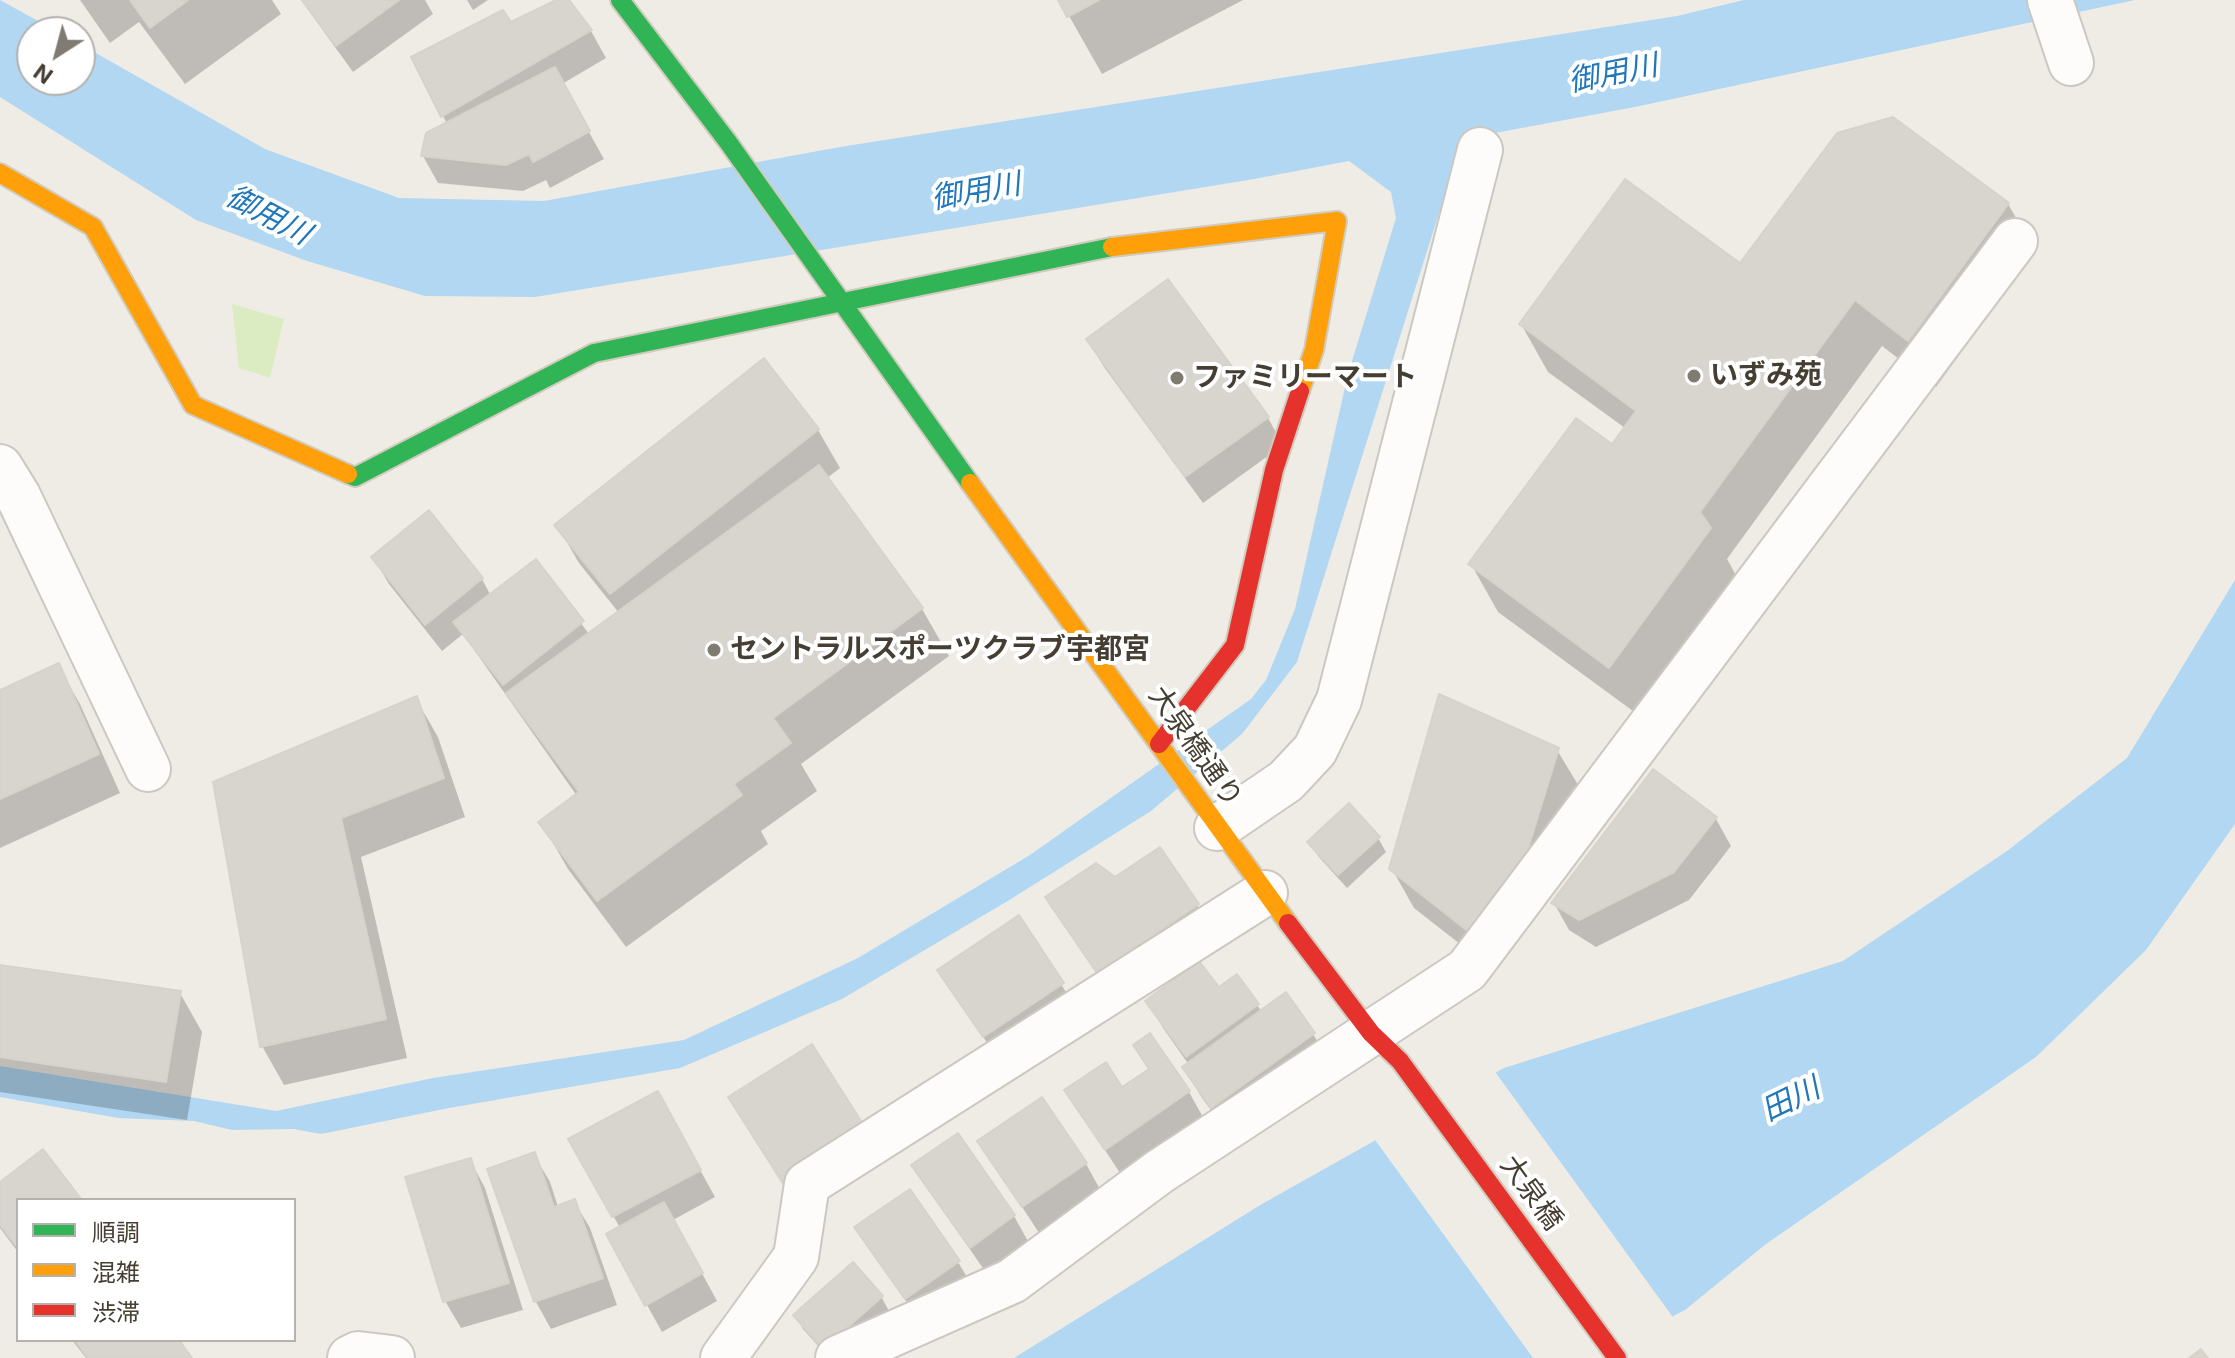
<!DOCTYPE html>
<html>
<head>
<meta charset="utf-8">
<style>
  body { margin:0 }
  #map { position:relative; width:2235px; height:1358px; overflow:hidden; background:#efece5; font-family:Inter,"Noto Sans JP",sans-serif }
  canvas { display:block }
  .legend { position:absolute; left:16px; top:1198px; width:280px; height:144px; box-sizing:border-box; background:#fff; border:2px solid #b5b2ad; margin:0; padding:10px 14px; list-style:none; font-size:24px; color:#453e32 }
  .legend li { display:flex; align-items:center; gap:16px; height:40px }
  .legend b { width:40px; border:2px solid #b5b2ad }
  .north { position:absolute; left:16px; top:16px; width:80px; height:80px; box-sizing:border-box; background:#fff; border:2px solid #b5b2ad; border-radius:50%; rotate:216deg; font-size:22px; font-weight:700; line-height:32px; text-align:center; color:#453e32 }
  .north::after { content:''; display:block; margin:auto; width:28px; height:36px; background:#807b71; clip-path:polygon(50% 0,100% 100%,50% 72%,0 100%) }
</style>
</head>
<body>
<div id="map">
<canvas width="2235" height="1358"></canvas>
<ul class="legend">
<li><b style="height:10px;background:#30b455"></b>順調</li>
<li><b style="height:10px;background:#ff9f0a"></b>混雑</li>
<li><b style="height:10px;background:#e5322d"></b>渋滞</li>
</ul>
<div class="north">N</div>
</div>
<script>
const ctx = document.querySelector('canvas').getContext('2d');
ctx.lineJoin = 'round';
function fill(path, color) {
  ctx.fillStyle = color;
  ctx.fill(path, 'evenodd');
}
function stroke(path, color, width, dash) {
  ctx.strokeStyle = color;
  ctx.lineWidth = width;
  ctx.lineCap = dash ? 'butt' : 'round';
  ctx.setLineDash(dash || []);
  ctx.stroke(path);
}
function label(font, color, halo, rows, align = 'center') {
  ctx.font = font + ' Inter,"Noto Sans JP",sans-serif';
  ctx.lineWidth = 8;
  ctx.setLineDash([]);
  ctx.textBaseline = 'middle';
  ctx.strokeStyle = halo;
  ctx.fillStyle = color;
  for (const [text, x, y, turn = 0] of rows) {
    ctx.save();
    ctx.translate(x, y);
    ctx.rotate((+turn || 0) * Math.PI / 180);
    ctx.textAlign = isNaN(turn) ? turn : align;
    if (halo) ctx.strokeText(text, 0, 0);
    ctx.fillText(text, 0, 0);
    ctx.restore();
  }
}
fill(new Path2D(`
  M232,304l52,15 -14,59 -31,-10z`), '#dbecc2');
fill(new Path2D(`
  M0,0l58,32h-26v48h48v-36l185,105 134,49 145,3 296,-54 837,-131 67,-16h391l-500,107 -151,28 -20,23 -17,30 -150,474 -55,72 -91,77 -140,88 -169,100 -162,69 -231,40 -128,26 -27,-5 -62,1 -38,-9 -76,-3 -118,-21v-31l276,45 157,-33 251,-38 174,-82 172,-103 221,-156 15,-19 29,-71 53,-235 48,-156 -5,-26 -42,-31 -95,18 -719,118 -110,-1 -118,-35 -111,-41 -196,-123z
  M2235,580v244l-89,126 -110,107 -270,187 -81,66 -93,48h-578l248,-154 242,-136 339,-107 164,-110 120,-93z`), '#b1d7f2');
fill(new Path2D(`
  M1493,1069l182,251 -74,38h-68l-160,-221z`), '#efece5');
fill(new Path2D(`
  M80,0h192l9,14 -96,70 -46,-62 -29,21z
  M301,0h124l8,14 -80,58z
  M467,0h21l-15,10z
  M561,0h6l24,31 15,27 -44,26 42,75 -54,29 -4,-8 -23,11 -85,-8 -15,-27 24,-32 -33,-66 96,-33z
  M1060,0h183l-141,74z
  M2008,204l27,47 -99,136 -54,-41 -155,213 10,18 -100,137 -139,-102 -27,-48 141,-117 13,-19 -77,-56 -27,-48z
  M1168,282l100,136 15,27 -80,58 -99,-136 -16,-27z
  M818,430l22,38 -14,11 96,130 27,47 -148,108 16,27 -56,40 7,13 -142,103 -58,-78 -27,-47 36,-26 -114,-162 -21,17 -53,-67 -16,-27 56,-44 53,66 9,17 44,-35 54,73 30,-21 -40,-50 -22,-38z
  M58,666l22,38 40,89 -120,55v-156z
  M416,699l22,38 27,80 -104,40 46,201 -123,27 -22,-39 -47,-263z
  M1557,750l23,38 -37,119 -51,62 -78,-61 -22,-39z
  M1716,819l15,27 -42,54 -93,47 -27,-17 -15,-27z
  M1378,838l8,14 -39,36 -29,-32 -8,-13z
  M1115,879l82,26 16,27 -99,67 -66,-101z
  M1019,918l59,93 -78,52 -60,-93z
  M0,967l180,26 22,39 -15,88 -187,-28z
  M1237,977l25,35 51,22 16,27 -101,73 -28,-39 -15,-27 4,-3 -26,-37 -16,-27 72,-11z
  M1122,1090l67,2 15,27 -82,57 -56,-85z
  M673,1121l42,76 -42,23 44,81 -55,31 -15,-27 -27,-77 -49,-89z
  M957,1136l57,80 15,27 -42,31 -57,-82 -16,-27z
  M980,1142l106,22 15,27 -62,42z
  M534,1155l16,27 8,25 16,-6 16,27 27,77 -66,24 -15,-27 -46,-132z
  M470,1160l15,28 38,122 -62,18 -16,-27z
  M0,1184l79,16h-61v52l-18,-24z
  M857,1228l101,34 16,27 -52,36z
  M853,1265l29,33 7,13 -54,47h-6l-26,-29 -8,-14z
  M72,1340h104l13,18h-103z`), '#0003');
const building = new Path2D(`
  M130,0h58l-38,28z
  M302,0h97l-63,46z
  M556,0h13l23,30 -151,87 -30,-60 92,-47 8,12z
  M1058,0h41l-32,17z
  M555,67l35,64 -57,31 -4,-8 -23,11 -85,-9 5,-23z
  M1893,117l116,86 -101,138 -53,-41 -155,212 11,16 -102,140 -141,-104 108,-146 36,26 24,-33 -117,-87 106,-145 115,84 97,-130z
  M1168,279l101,138 -84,60 -99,-138z
  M764,358l55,71 -209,165 -56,-69z
  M819,465l104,143 -150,110 18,25 -57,41 8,11 -145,106 -59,-79 41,-30 -73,-99z
  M429,510l54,68 -58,47 -54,-68z
  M536,559l48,62 -81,64 -50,-63z
  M59,663l40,91 -99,45v-109z
  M1439,694l120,54 -37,120 -53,64 -80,-63z
  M417,696l27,82 -103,40 45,201 -126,28 -47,-265z
  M1653,769l64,48 -43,55 -95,48 -28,-17z
  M1349,803l31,34 -42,38 -31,-33z
  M1160,847l39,57 -102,69 -52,-76 51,-34 19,14z
  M1019,915l45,68 -81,54 -46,-67z
  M1199,961l20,26 18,-13 22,30 -73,53 -41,-56z
  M0,965l181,26 -15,91 -166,-25z
  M1286,992l29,41 -104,75 -29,-41z
  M1150,1033l40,58 -85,59 -41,-60 42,-28 16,25 27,-18 -16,-24z
  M812,1044l56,88 -84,53 -56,-88z
  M658,1091l43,79 -89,47 -44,-78z
  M1042,1097l45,66 -65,44 -45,-66z
  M958,1133l57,82 -45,33 -59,-83z
  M43,1149l39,51h-64v48l-18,-23v-43z
  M535,1152l19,55 21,-8 28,79 -69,24 -47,-133z
  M471,1158l38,125 -66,19 -38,-125z
  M910,1189l50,72 -55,38 -51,-72z
  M664,1202l39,71 -58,33 -39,-72z
  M853,1262l30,34 -60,53 -30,-34z
  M75,1340h104l13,18h-104z
  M2201,1349l7,9h-19z`);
fill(building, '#d8d5ce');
stroke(building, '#d7d3cb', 2);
const street = new Path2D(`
  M2050,0l21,63
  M0,467l18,29 130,273
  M1217,828l69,-47 29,-31 24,-50 141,-550
  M350,1358l8,-4 34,4
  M723,1358l73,-101 11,-73 458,-291
  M838,1358l174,-77 147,-109 308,-202 548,-729`);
const fast = new Path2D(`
  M620,0l108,142 242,341
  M348,474l7,3 239,-124 518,-106`);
const slow = new Path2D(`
  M0,173l93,54 100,178 155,69
  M1112,247l225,-26 -23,129 -14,41
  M970,483l318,440`);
const jam = new Path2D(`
  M1159,744l76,-99 39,-175 26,-79
  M1288,923l83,110 29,28 217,297`);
stroke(street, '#cbc8c1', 48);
stroke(fast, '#d0cbbd', 22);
stroke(slow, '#d0cbbd', 22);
stroke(jam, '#d0cbbd', 22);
stroke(street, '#fdfcfb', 44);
stroke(fast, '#30b455', 18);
stroke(slow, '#ff9f0a', 18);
stroke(jam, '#e5322d', 18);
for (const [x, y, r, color] of [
  [1694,376,8,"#807b71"],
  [1177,378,8,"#807b71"],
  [714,650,8,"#807b71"]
]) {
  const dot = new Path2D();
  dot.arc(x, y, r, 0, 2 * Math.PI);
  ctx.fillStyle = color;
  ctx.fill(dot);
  stroke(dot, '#fff', 3);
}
label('bold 28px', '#453e32', '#fff', [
  ["いずみ苑",1710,376],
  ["ファミリーマート",1193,378],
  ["セントラルスポーツクラブ宇都宮",730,650]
], 'left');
label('28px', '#453e32', '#fff', [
  ["大泉橋通り",1195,747,55],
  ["大泉橋",1531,1193,54]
]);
label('italic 30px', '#2177bb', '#fff', [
  ["御用川",1613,74,-11],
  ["御用川",976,192,-10],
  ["御用川",268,216,28],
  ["田川",1791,1100,-26]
]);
</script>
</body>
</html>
